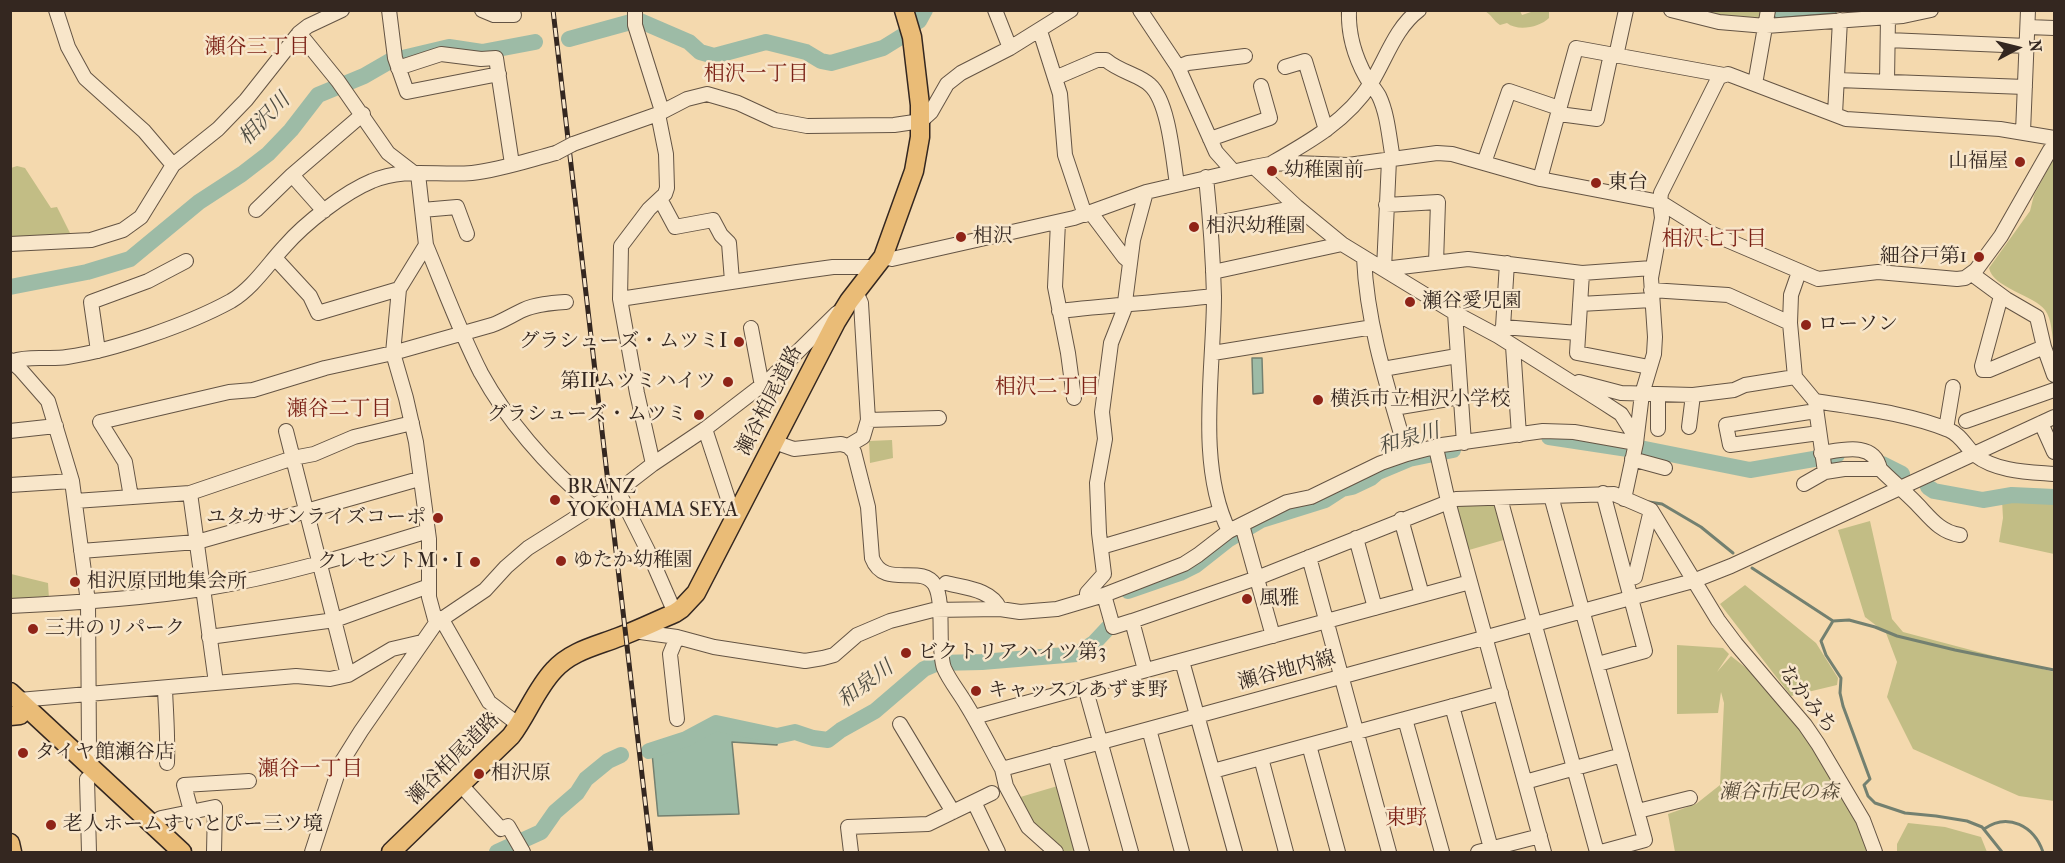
<!DOCTYPE html>
<html>
<head>
<meta charset="utf-8">
<style>
  body { margin:0 }
  #map { position:relative; width:2065px; height:863px; overflow:hidden; background:#f4d9ae; font-family:"IM FELL French Canon",serif }
  canvas { display:block }
  .frame { position:absolute; inset:0; border:12px solid #342720; pointer-events:none }
  .north { position:absolute; left:1987px; top:18px; width:60px; height:60px; -webkit-text-stroke:4px #f8e6ca; paint-order:stroke; rotate:83deg; font-size:16px; font-weight:700; line-height:24px; text-align:center; color:#342720 }
  .north::after { content:''; display:block; margin:auto; width:21px; height:27px; background:#342720; clip-path:polygon(50% 0,100% 100%,50% 72%,0 100%) }
</style>
</head>
<body>
<div id="map">
<canvas width="2065" height="863"></canvas>
<div class="frame"></div>
<div class="north">N</div>
</div>
<script>
const ctx = document.querySelector('canvas').getContext('2d');
ctx.lineJoin = 'round';
function fill(path, color) {
  ctx.fillStyle = color;
  ctx.fill(path, 'evenodd');
}
function stroke(path, color, width, dash) {
  ctx.strokeStyle = color;
  ctx.lineWidth = width;
  ctx.lineCap = dash ? 'butt' : 'round';
  ctx.setLineDash(dash || []);
  ctx.stroke(path);
}
function label(font, color, halo, rows, align = 'center') {
  ctx.font = font + ' "IM FELL French Canon","Noto Serif JP",serif';
  ctx.lineWidth = 5;
  ctx.setLineDash([]);
  ctx.textBaseline = 'middle';
  ctx.strokeStyle = halo;
  ctx.fillStyle = color;
  for (const [text, x, y, turn = 0] of rows) {
    ctx.save();
    ctx.translate(x, y);
    ctx.rotate((+turn || 0) * Math.PI / 180);
    ctx.textAlign = isNaN(turn) ? turn : align;
    if (halo) ctx.strokeText(text, 0, 0);
    ctx.fillText(text, 0, 0);
    ctx.restore();
  }
}
fill(new Path2D(`
  M1484,11h36l2,4 12,-4h15v7c-9,9 -31,14 -42,5l-7,2c-7,-4 -8,-11 -16,-14z
  M1700,11h62l-1,8 -32,-3z
  M2054,158v190c-2,-12 -2,-29 -9,-38 -11,-15 -52,-22 -56,-42l41,-57 4,-16z
  M17,166l8,2 26,40 6,-1 15,30 -61,1v-70z
  M892,440l1,18 -23,5 -1,-22z
  M2022,498l32,3v53l-55,-12 4,-24 -1,-18z
  M1499,502l8,37 -38,11 -12,-44 2,-3z
  M1870,521l22,98 11,13 151,40v129l-35,-5 -106,-47 -26,-52 10,-35 -11,-29 -21,-16 -27,-87z
  M11,574l37,9 1,16 -38,2z
  M1745,585l71,58 22,35 -1,7 -46,11 -71,-92z
  M1677,645l46,3 6,6 -12,18 14,-16 24,19 77,91 40,86h-197l-7,-38 28,-10 24,-19 4,-82 -3,-11 -3,21 -41,1z
  M1061,785l18,65 -18,2 -28,-26 -16,-28z
  M1908,823l37,4 36,10 6,15h-90v-8z`), '#c2bd85');
const water = new Path2D(`
  M1836,10v3l-60,5 -2,-2 1,-5z
  M1252,358h10l1,35 -10,1z
  M722,724l55,12v9l-45,-3 7,72 -81,2 -6,-63 57,-25z`);
fill(water, '#9dbba6');
stroke(water, '#738070', 1.5);
stroke(new Path2D(`
  M1649,502l13,2 39,23 32,26
  M1752,568l81,53 16,-1 26,7 22,9 58,14 99,20
  M1833,621l-12,20 5,14 15,23 -1,15 3,13 27,73 -6,6 4,11 7,7 30,10 31,3 31,5 15,6 20,25
  M1984,829c24,-17 50,-3 59,23`), '#738070', 3);
stroke(new Path2D(`
  M919,21l6,-11
  M569,39l69,-19 51,22 11,10 14,4 52,-14 40,10 15,9 10,2 52,-15 21,-13
  M10,287l77,-15 43,-13 69,-57 43,-28 26,-20 23,-24 27,-35 46,-19 26,-15 59,-14 33,5 53,-10
  M1549,437l79,12 12,-1 110,22 87,-15
  M1882,464l20,10
  M1928,487l6,4 49,9 29,-5 42,2
  M1128,591l52,-18 16,-8 33,-26 32,-19 64,-20 17,-11 10,-2 19,-9 7,-6 31,-13 44,-9
  M649,751l37,-12 30,-16 61,13 18,-4 18,6 15,2 13,-10 34,-19 49,-42 14,-6 44,-1 95,-8 17,-11 14,-15
  M497,852l44,-20 14,-20 22,-19 9,-14 22,-18 13,-6`), '#9dbba6', 16);
const minor = new Path2D(`
  M56,10l12,37 17,31 59,53 29,34
  M389,10l6,48 12,34 92,-18
  M482,10l12,5h20
  M635,10v15l27,86
  M995,10l15,38
  M1140,10l38,57 38,85 17,19
  M1349,10c-1,23 6,47 17,67 4,7 9,12 13,19 9,19 10,42 14,63
  M1671,10l48,12 47,4 137,-10 28,-6
  M2028,27l26,1
  M1040,31l20,63 5,61 20,60
  M299,33l39,48 50,72 26,20
  M1888,40l139,6
  M1616,56l10,-46
  M1178,67l10,-4 57,-7
  M1285,67l20,-6 21,69
  M398,68l43,-14 40,5 15,-1 16,106
  M1055,78l42,-18h9c14,12 34,15 44,25 19,17 23,75 27,99
  M1838,80l187,7
  M1887,81l1,-64
  M1755,84l13,-74
  M1559,114l38,5 14,-65
  M1835,114l5,-94
  M2023,132l5,-122
  M1210,139l60,-21 -9,-32
  M573,144l85,-30 29,-15 20,-5 31,9 37,17 32,6 87,-1 27,-4 10,-9 16,-28 14,-11 49,-25 61,-38
  M1389,160l-5,109 84,-10 114,14 70,-5
  M1272,163c37,-21 76,-43 99,-80 15,-24 24,-55 48,-73
  M1484,163l25,-72 50,17
  M1254,167l43,40 45,37 113,69 43,23 103,65 20,13 15,24
  M418,174l8,71 -27,44 -6,64 13,45 10,44 13,97v58l7,26
  M292,175l32,36
  M1206,177c4,39 7,79 8,119 0,73 -18,168 15,235
  M1540,179l36,-131 148,27
  M660,199l15,28 38,-7 8,15 8,8 3,38
  M1386,205l52,-3 -2,61
  M256,210l36,-35 71,-61
  M422,210l35,-3 10,27
  M1091,213l33,44 6,5
  M1058,222l-3,65 13,66 6,45
  M1211,224l86,-17
  M10,244l81,-4 32,-10 18,-13 32,-52 45,-36 28,-29 53,-67 9,-7 34,-16
  M426,245c18,43 34,87 55,128 28,51 69,96 113,134
  M883,257l9,2 182,-41 72,-26 108,-25 16,-3 25,-1 53,2 89,-12 15,1 88,25 120,23 48,30 110,47 60,-7 79,7 8,-1 11,-8 25,-34 49,-86 4,-5
  M275,258l35,38 8,17 81,-24
  M1364,258c3,67 24,131 43,196
  M1213,272l129,-28
  M1799,272l-8,23 -1,28 5,54 20,24 10,71
  M1582,273l-5,80 72,14
  M1972,274l34,25 31,18 7,30 10,28
  M1651,290l77,5 62,28
  M2001,296l-19,70 1,4h6l55,-23
  M620,299l177,-27 36,-5h42
  M1580,304l72,-4
  M1059,311c52,-6 103,-9 155,-15
  M1455,313l9,130
  M1503,327l4,-64
  M751,328l11,58
  M1498,336l5,-9 75,6
  M1513,346l6,89
  M98,351l-7,-49 57,-21 38,-20
  M1213,353l160,-26
  M10,360l10,9 28,32 24,80 16,121 1,147 -3,14
  M13,361c17,-6 36,-1 54,-4 48,-7 122,-33 164,-56 22,-13 37,-37 54,-55 20,-23 60,-54 87,-65 32,-14 66,-5 100,-8 28,-3 57,-13 84,-20
  M1383,369l74,-13
  M1579,382l42,11 72,2 41,-5 11,-5 50,-8
  M1815,401c44,7 93,12 134,29 12,5 17,17 26,25 22,17 54,17 79,19
  M1394,408l66,-11
  M1816,411l-90,14 4,20 89,-12
  M868,420l71,-2
  M1966,421l88,-31
  M2041,423l13,29
  M1689,427l4,-32
  M705,429l30,91
  M1658,429v-34
  M1946,429l7,-42
  M10,431l46,-5
  M286,431l62,244
  M774,442l20,7 47,-5 7,2 6,6 14,55 4,51c12,32 49,5 63,27 10,18 2,64 9,83 5,12 15,24 22,36 13,21 24,43 36,65l4,17 22,41 28,25
  M848,446l15,-9 5,-17 -7,-117 -5,-11
  M1436,448l12,53 96,351
  M1821,453c21,-3 53,-12 59,16
  M1632,459l33,9
  M653,464l-16,-71 -17,-94 1,-53 28,-37 16,-15 2,-6 -1,-34 -8,-40
  M1804,484l21,-12 19,-3h36c11,11 24,22 35,33 14,14 24,30 45,33
  M10,485l62,-4
  M618,491l30,60 27,62
  M190,493l26,190
  M1551,496l94,344 -44,12
  M131,497l-6,-35 -25,-40 129,-30 24,-2 72,-22 68,-15 99,-28c11,-4 20,-10 31,-15 13,-6 29,-7 43,-8
  M1500,498l97,354
  M1624,499l12,-56 6,-49 12,-40 1,-17 -4,-59 11,-60 -2,-16 1,-9 58,-116 9,-3 118,45 154,10 54,9
  M75,501l115,-8 103,-35 21,-4 40,-17 58,-14
  M1401,519l21,76
  M1242,525l31,111
  M1356,538l19,70
  M1101,547l119,-35
  M81,551l116,-9 222,-63
  M1309,557l80,295
  M1626,580l9,-3 16,-67
  M946,583c19,5 45,6 54,26
  M1104,595l9,32 19,-6 13,49
  M1087,600v-7l17,-19 -5,-41 -2,-50 8,-44 -3,-27 9,-69 13,-33 9,-70 13,-48
  M10,606c65,-3 128,-7 192,-17 77,-12 152,-35 226,-58
  M441,618l48,84 30,23
  M1132,621l125,-43 199,-79 158,-5 37,16 67,110 18,24 69,81 13,19 45,76 12,32
  M633,631l44,6 37,10 91,14 18,-3 11,-3 23,-20 33,-14 43,-11 67,-1 20,3 37,-3 47,-14 80,-31 14,-9 31,-24 58,-29 24,-5 70,-34 26,-9 35,-9 101,-14 31,1 62,11
  M209,637l126,-17 94,-34
  M1182,661l53,191
  M1598,664l47,-13 -42,-158
  M1085,687l46,165
  M165,689c1,25 3,48 2,74
  M19,700l277,-24 34,3 18,-4 44,-26 30,-7
  M1452,706l40,146
  M974,717l496,-135
  M677,719l-7,-65 7,-17
  M1405,719l37,133
  M900,724l53,88
  M1149,729l33,123
  M1309,745l29,107
  M1055,754l27,98
  M1261,758l25,94
  M1002,769l691,-188 38,-15 323,-149
  M1213,771l288,-78
  M87,779l2,73
  M1525,782l97,-27
  M461,785l40,44 7,-3 15,26
  M974,802l24,50
  M191,811l-7,-26 65,-4
  M1638,811l52,-13
  M152,824l9,-6 54,-11 -1,45
  M312,852l29,-89 20,-32 75,-108 49,-33 21,-23 22,-19 90,-57 35,-27 52,-35 65,-50 67,-66
  M851,852l-3,-25 80,-3 64,-31
  M1478,852l62,-16`);
const major = new Path2D(`
  M10,692l172,160
  M10,716l10,-1
  M10,843l2,9
  M391,852l120,-116c16,-21 25,-47 43,-66 17,-19 42,-24 65,-33 19,-7 37,-16 56,-24l6,-4 15,-16 140,-271 13,-21 34,-44 31,-86 6,-34v-32l-8,-68 -8,-27`);
stroke(minor, '#645444', 16);
stroke(major, '#342720', 21);
stroke(minor, '#f8e6ca', 14);
stroke(major, '#eabc77', 18);
const rail = new Path2D(`
  M553,10l98,842`);
stroke(rail, '#342720', 5);
stroke(rail, '#f8e6ca', 3, [9]);
const minorBridge = new Path2D(`
  M556,153l17,-9`);
stroke(minorBridge, '#645444', 16, []);
stroke(minorBridge, '#f8e6ca', 14);
for (const [x, y, r, color] of [
  [2020,162,6,"#8f2418"],
  [1272,171,6,"#8f2418"],
  [1596,183,6,"#8f2418"],
  [1194,227,6,"#8f2418"],
  [961,237,6,"#8f2418"],
  [1979,257,6,"#8f2418"],
  [1410,302,6,"#8f2418"],
  [1806,325,6,"#8f2418"],
  [739,342,6,"#8f2418"],
  [728,382,6,"#8f2418"],
  [1318,400,6,"#8f2418"],
  [699,415,6,"#8f2418"],
  [555,500,6,"#8f2418"],
  [438,518,6,"#8f2418"],
  [561,561,6,"#8f2418"],
  [475,562,6,"#8f2418"],
  [75,582,6,"#8f2418"],
  [1247,599,6,"#8f2418"],
  [33,629,6,"#8f2418"],
  [906,653,6,"#8f2418"],
  [976,691,6,"#8f2418"],
  [23,753,6,"#8f2418"],
  [479,774,6,"#8f2418"],
  [51,825,6,"#8f2418"]
]) {
  const dot = new Path2D();
  dot.arc(x, y, r, 0, 2 * Math.PI);
  ctx.fillStyle = color;
  ctx.fill(dot);
  stroke(dot, '#f8e6ca', 2);
}
label('20px', '#342720', '#f8e6ca', [
  ["山福屋",2008,162,"right"],
  ["幼稚園前",1284,171],
  ["東台",1608,183],
  ["相沢幼稚園",1206,227],
  ["相沢",973,237],
  ["細谷戸第1",1967,257,"right"],
  ["瀬谷愛児園",1422,302],
  ["ローソン",1818,325],
  ["グラシューズ・ムツミI",727,342,"right"],
  ["第IIムツミハイツ",716,382,"right"],
  ["横浜市立相沢小学校",1330,400],
  ["グラシューズ・ムツミ",687,415,"right"],
  ["BRANZ",567,488],
  ["YOKOHAMA SEYA",567,511],
  ["ユタカサンライズコーポ",426,518,"right"],
  ["ゆたか幼稚園",573,561],
  ["クレセントM・I",463,562,"right"],
  ["相沢原団地集会所",87,582],
  ["風雅",1259,599],
  ["三井のリパーク",45,629],
  ["ビクトリアハイツ第3",918,653],
  ["キャッスルあずま野",988,691],
  ["タイヤ館瀬谷店",35,753],
  ["相沢原",491,774],
  ["老人ホームすいとぴー三ツ境",63,825]
], 'left');
label('20px', '#342720', '#f8e6ca', [
  ["瀬谷柏尾道路",770,401,-63],
  ["瀬谷地内線",1287,671,-15],
  ["なかみち",1807,700,52],
  ["瀬谷柏尾道路",454,759,-45]
]);
label('italic 20px', '#584c39', '#f8e6ca', [
  ["瀬谷市民の森",1779,793]
]);
label('21px', '#7a1f14', '#f8e6ca', [
  ["瀬谷三丁目",257,48],
  ["相沢一丁目",756,75],
  ["相沢七丁目",1714,240],
  ["相沢二丁目",1047,388],
  ["瀬谷二丁目",339,410],
  ["瀬谷一丁目",310,770],
  ["東野",1406,819]
]);
label('italic 21px', '#4e4c42', '#f8e6ca', [
  ["相沢川",265,120,-46],
  ["和泉川",1409,440,-16],
  ["和泉川",866,685,-37]
]);
</script>
</body>
</html>
